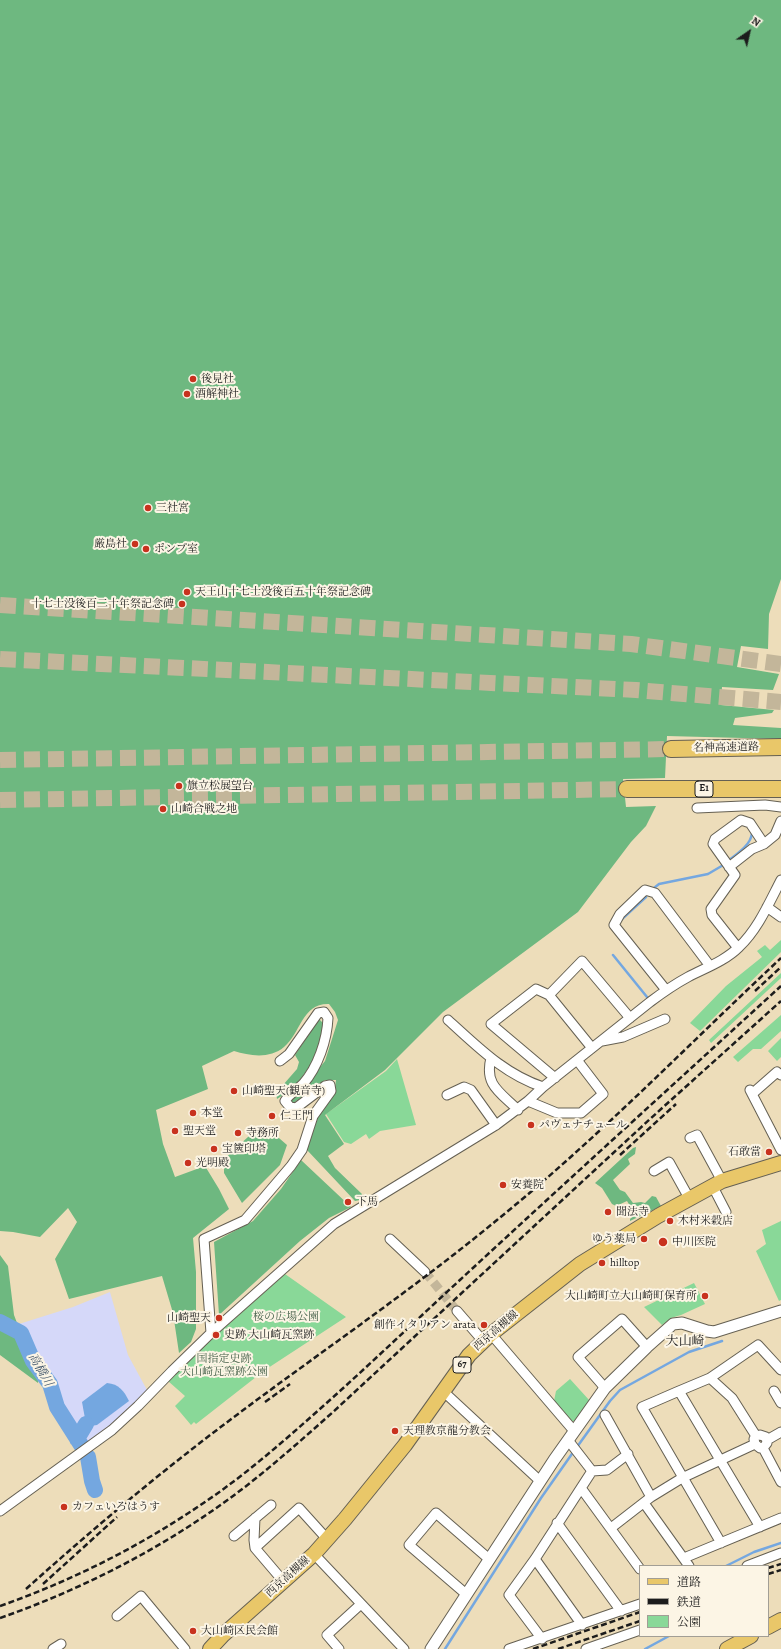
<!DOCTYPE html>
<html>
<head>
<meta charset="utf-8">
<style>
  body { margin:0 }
  #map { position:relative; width:781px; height:1649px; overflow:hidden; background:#edddba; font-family:Alegreya,"Noto Serif JP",serif }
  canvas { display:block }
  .legend { position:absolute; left:639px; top:1565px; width:130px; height:72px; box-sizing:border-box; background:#fcf5e5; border:1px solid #a29e95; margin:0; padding:5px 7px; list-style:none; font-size:12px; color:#1c1c1c }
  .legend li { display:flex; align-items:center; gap:8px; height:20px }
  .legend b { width:20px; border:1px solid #a29e95 }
  .north { position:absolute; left:729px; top:12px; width:40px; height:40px; -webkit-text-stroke:3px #fcf5e5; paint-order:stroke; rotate:34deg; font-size:11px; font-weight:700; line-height:16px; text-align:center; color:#1c1c1c }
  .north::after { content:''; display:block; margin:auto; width:14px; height:18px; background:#1c1c1c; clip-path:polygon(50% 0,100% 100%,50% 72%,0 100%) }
</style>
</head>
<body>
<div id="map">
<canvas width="781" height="1649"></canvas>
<ul class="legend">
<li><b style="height:5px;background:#e9c769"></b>道路</li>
<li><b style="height:5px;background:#1c1c1c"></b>鉄道</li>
<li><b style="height:11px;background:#89d898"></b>公園</li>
</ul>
<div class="north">N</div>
</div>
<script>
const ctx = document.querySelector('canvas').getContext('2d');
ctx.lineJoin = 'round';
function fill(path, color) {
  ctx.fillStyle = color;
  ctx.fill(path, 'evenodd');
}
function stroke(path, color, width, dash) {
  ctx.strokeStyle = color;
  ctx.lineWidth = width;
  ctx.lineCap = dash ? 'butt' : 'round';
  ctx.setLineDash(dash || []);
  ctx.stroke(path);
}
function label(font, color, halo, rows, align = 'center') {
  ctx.font = font + ' Alegreya,"Noto Serif JP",serif';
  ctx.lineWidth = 4;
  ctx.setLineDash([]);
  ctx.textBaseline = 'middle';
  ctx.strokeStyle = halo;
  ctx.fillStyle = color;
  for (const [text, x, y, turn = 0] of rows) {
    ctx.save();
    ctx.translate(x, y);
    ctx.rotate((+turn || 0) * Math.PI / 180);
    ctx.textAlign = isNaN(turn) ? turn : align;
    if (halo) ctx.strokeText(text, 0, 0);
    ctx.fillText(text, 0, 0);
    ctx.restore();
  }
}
fill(new Path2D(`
  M110,1292l18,63 19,35 -13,16 -49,40 -25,-40 -9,-23 -17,-22 -15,-37 54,-17z`), '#d5d8f9');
fill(new Path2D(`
  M781,940v12l-81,79 -10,-8 36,-37 36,-29 -5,-6 8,-6 5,5z
  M781,973v5l-70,65 -2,-3z
  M781,1015v16l-20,18h-8l-15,13 -5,-5z
  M781,1038v19l-4,4 -9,-10z
  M397,1059l19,66 -36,6 -11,8 -3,-5 -15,10 -7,-2 -18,-28 60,-43z
  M781,1221v79l-2,1 -23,-50 10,-7 -4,-14z
  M285,1274l61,43 -81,53 -69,54 -2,-2 -3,3 -16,-19 10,-10 -17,-15 19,-20z
  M694,1283l11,21 -24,11 -10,3 -9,7 -18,-18z
  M570,1379l20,22 -15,20h-4l-17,-20 2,-10z`), '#89d898');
fill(new Path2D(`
  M0,0h781v579l-12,35 -1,35 -27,-3 -4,21 42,7 -6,16 -51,-3 -1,18 53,5 -2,3 -37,5 -2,7 48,3v11l-114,-3 -2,42 -42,1 3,28 30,-1 -10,20 -15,16 -53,70 -135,100 -58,58 -60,45 19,29 -16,12 7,12 27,26 -2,6 -5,1 -48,-51 9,-33 18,-22 2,-15h-11l-33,24 -3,-3 19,-19 17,-21 13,-41 -3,-8 -6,-8c-27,-1 -28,29 -45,43 -14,12 -34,9 -50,4l-32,15 6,23 -52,21 7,34 12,33 30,-11 14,23 10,20 -36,29 3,34v57l-5,13 -12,11 -6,-40 -11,-37 -93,23 -14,-40 22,-37 -9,-14 -28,29 -27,-5 -13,-1z
  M319,1019l5,5c-6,31 -19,59 -47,75l-1,-6 21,-24 2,-7 -4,-7z
  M261,1125l11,7 15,13 -7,20 -38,38 -18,-30v-14z
  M636,1147l-1,7 -7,5 2,5 -17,16 7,10 5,2 8,11 8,-1 4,1 7,-7 4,1 5,9 -31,15v-2l5,-5 -8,-13 -11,5 -4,-2 -10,-16 -7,-5 38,-35z
  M301,1160l50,47 -22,11 -29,23 -81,74 -5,-73 39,-21 28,-32z
  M0,1255l8,11 6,49 17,45 8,13 -1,10 -38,-28z`), '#6eb880');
fill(new Path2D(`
  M107,1383c12,1 17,8 22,18l-32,24 -6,1 -5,-2 -4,-22z`), '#74a7e0');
stroke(new Path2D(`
  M728,861c9,-7 23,-16 24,-28
  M654,888l5,-4 49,-10 17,-10
  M622,919l24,-22
  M613,955l34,42
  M577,1447l33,-46 10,-11 69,-38 33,-11
  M726,1566l28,-14 27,-9
  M445,1649l96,-151 33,-47
  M645,1649l24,-13`), '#74a7e0', 2.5);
stroke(new Path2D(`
  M0,1322l21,11 12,28 17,23 7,23 26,41
  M77,1439l9,-15
  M88,1457l4,24 3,9`), '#74a7e0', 16);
stroke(new Path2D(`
  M425,1272l32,39`), '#c3b69a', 9, [9, 4.5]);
stroke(new Path2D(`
  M0,605l631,39 150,20
  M0,659l636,31 145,12
  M0,760l671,-11
  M0,800l627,-11`), '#c3b69a', 16, [16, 8]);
const minor = new Path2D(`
  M697,808l68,-3 16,2
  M729,867l23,-18 12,-5 11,-9 6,-14
  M767,907l14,10
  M738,948l-26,-33 -1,-6 24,-34 -22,-31 2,-5 26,-19 9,3 14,21
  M666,990l-52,-65 6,-11 25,-24 10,3 55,73
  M549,995l33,-34 48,57
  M448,1020c30,27 56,54 95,67
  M602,1041l21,-4 42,-18
  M491,1058c-7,27 9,34 27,52
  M555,1078l-64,-54 45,-35 13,6 43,53
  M750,1090l31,60
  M752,1094l25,-22 4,3
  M447,1095l17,-8 7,3 25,35
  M528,1101l29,12h24l22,-19 -26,-34
  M690,1138l7,-3 25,46
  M654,1171l15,-9 20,36
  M712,1185l14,27
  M390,1239l35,33
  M457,1311l26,30
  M211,1333l-7,-94 41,-19 46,-54 11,-16 11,-34 18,-25 -1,-6 -5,1 -29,22 -6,-1 -5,-6c4,-7 12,-11 18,-17 15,-17 24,-44 25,-66l-4,-6 -6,1 -29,41 -9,7
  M491,1334l83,97
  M710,1378l48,-33 23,25
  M605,1388l-27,-31 44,-38 25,28
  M679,1391l31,-13 22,20 24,38 -2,3 1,5
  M774,1391l7,12
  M444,1392l96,89
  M605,1415l46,82
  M756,1436l4,-1 6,2 1,6 -4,5
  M767,1440l14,-8
  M755,1444l5,4h3l18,34
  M592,1471l15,-1 21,-16
  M581,1488l59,81
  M644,1503l45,63
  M0,1511l112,-81 26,-24 34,-35 39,-38 123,-109 162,-99 32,-24 15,-14 107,-85c12,-9 25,-18 38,-25 17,-9 37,-16 51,-30 19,-18 30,-44 42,-67
  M255,1518l-1,22 1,8 29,34
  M557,1523l64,88
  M611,1528l40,-31 31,-19 73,-34
  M234,1536l37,-31
  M721,1543l-79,-136 37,-16 81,136
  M255,1548l44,-40 28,31
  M314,1554l90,95
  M684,1558l97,-40
  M535,1559l47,66
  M747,1566l34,-13
  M466,1594l-57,-49 27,-32 53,46
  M117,1616l24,-20 44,53
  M542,1639l-33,-44 26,-36 57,-88 -24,-31
  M53,1649l8,-5
  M339,1649l-12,-14 34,-31
  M509,1649l131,-45
  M586,1649l54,-19`);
const tertiary = new Path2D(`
  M431,1649l123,-189 51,-72 42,-41 26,-23 9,-1 25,8 7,1 67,-21`);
const primary = new Path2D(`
  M210,1649l13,-14 91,-81 31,-35 60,-74 64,-90 22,-21 89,-70 78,-48 64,-35 59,-18`);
const trunk = new Path2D(`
  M768,1627l13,-7
  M727,1649l24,-13`);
const motorway = new Path2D(`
  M671,749l110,-2
  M627,789h154`);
stroke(minor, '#656053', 11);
stroke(tertiary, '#656053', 13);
stroke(primary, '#656053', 16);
stroke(trunk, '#656053', 16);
stroke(motorway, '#656053', 18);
stroke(minor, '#fff', 9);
stroke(tertiary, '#fff', 11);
stroke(primary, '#e9c769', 14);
stroke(trunk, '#e9c769', 14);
stroke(motorway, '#e9c769', 16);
stroke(new Path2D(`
  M755,991l26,-24
  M620,1155l56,-51
  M265,1402l25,-18
  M768,1568l13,-4
  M768,1574l13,-4
  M43,1584l74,-67
  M26,1589c49,-44 99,-87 151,-128 104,-83 217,-156 320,-241 100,-81 190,-174 284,-262
  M0,1606c71,-25 139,-59 202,-102 39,-26 75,-57 110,-88 51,-45 99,-91 149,-137 106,-98 213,-195 320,-293
  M0,1618c89,-31 176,-77 250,-135 29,-23 56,-47 83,-71l317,-293 131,-118
  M533,1649l107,-37
  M558,1649l82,-28`), '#1c1c1c', 2.5, [6, 3]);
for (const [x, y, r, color] of [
  [193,379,4,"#c8321e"],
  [187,394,4,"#c8321e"],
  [148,508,4,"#c8321e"],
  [135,544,4,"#c8321e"],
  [146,549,4,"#c8321e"],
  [187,592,4,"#c8321e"],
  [182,604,4,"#c8321e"],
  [179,786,4,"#c8321e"],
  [163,809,4,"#c8321e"],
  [234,1091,4,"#c8321e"],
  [193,1113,4,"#c8321e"],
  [272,1116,4,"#c8321e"],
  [531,1125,4,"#c8321e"],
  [175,1131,4,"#c8321e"],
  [238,1133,4,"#c8321e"],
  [214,1149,4,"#c8321e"],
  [769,1152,4,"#c8321e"],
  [188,1163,4,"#c8321e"],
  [503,1185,4,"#c8321e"],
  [348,1202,4,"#c8321e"],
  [608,1212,4,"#c8321e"],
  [670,1221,4,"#c8321e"],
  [644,1239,4,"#c8321e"],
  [663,1242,5,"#c8321e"],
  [602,1263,4,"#c8321e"],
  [705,1296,4,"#c8321e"],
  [219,1318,4,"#c8321e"],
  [484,1325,4,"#c8321e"],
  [216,1335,4,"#c8321e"],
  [395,1431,4,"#c8321e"],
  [64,1507,4,"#c8321e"],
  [193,1631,4,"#c8321e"]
]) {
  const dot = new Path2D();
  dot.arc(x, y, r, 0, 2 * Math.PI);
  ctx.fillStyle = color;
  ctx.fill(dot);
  stroke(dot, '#fcf5e5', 1.5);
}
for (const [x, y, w] of [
  [704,789,18],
  [462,1365,18]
]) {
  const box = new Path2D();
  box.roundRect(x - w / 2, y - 8, w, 16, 3);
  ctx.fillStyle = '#fcf5e5';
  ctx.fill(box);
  stroke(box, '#1c1c1c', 1);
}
label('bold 10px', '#1c1c1c', null, [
  ["E1",704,789],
  ["67",462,1365]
]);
label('11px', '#1c1c1c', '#fcf5e5', [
  ["後見社",201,379],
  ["酒解神社",195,394],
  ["三社宮",156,508],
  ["厳島社",127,544,"right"],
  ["ポンプ室",154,549],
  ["天王山十七士没後百五十年祭記念碑",195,592],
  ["十七士没後百二十年祭記念碑",174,604,"right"],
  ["旗立松展望台",187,786],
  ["山崎合戦之地",171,809],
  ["山崎聖天(観音寺)",242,1091],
  ["本堂",201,1113],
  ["仁王門",280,1116],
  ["パヴェナチュール",539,1125],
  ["聖天堂",183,1131],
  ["寺務所",246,1133],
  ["宝篋印塔",222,1149],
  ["石敢當",761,1152,"right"],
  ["光明殿",196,1163],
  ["安養院",511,1185],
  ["下馬",356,1202],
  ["聞法寺",616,1212],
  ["木村米穀店",678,1221],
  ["ゆう薬局",636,1239,"right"],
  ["中川医院",672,1242],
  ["hilltop",610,1263],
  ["大山崎町立大山崎町保育所",697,1296,"right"],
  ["山崎聖天",211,1318,"right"],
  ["創作イタリアン arata",476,1325,"right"],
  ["史跡 大山崎瓦窯跡",224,1335],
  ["天理教京龍分教会",403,1431],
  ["カフェいろはうす",72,1507],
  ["大山崎区民会館",201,1631]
], 'left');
label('11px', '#1c1c1c', '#fcf5e5', [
  ["名神高速道路",726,748,-1],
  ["西京高槻線",496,1331,-41],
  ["西京高槻線",288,1577,-42]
]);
label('11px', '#425e47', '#fcf5e5', [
  ["桜の広場公園",286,1317],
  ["国指定史跡",224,1359],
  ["大山崎瓦窯跡公園",224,1372]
]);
label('italic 12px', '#3f546a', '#fcf5e5', [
  ["高橋川",40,1370,60]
]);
label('13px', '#1c1c1c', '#fcf5e5', [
  ["大山崎",685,1342]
]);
</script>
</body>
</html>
